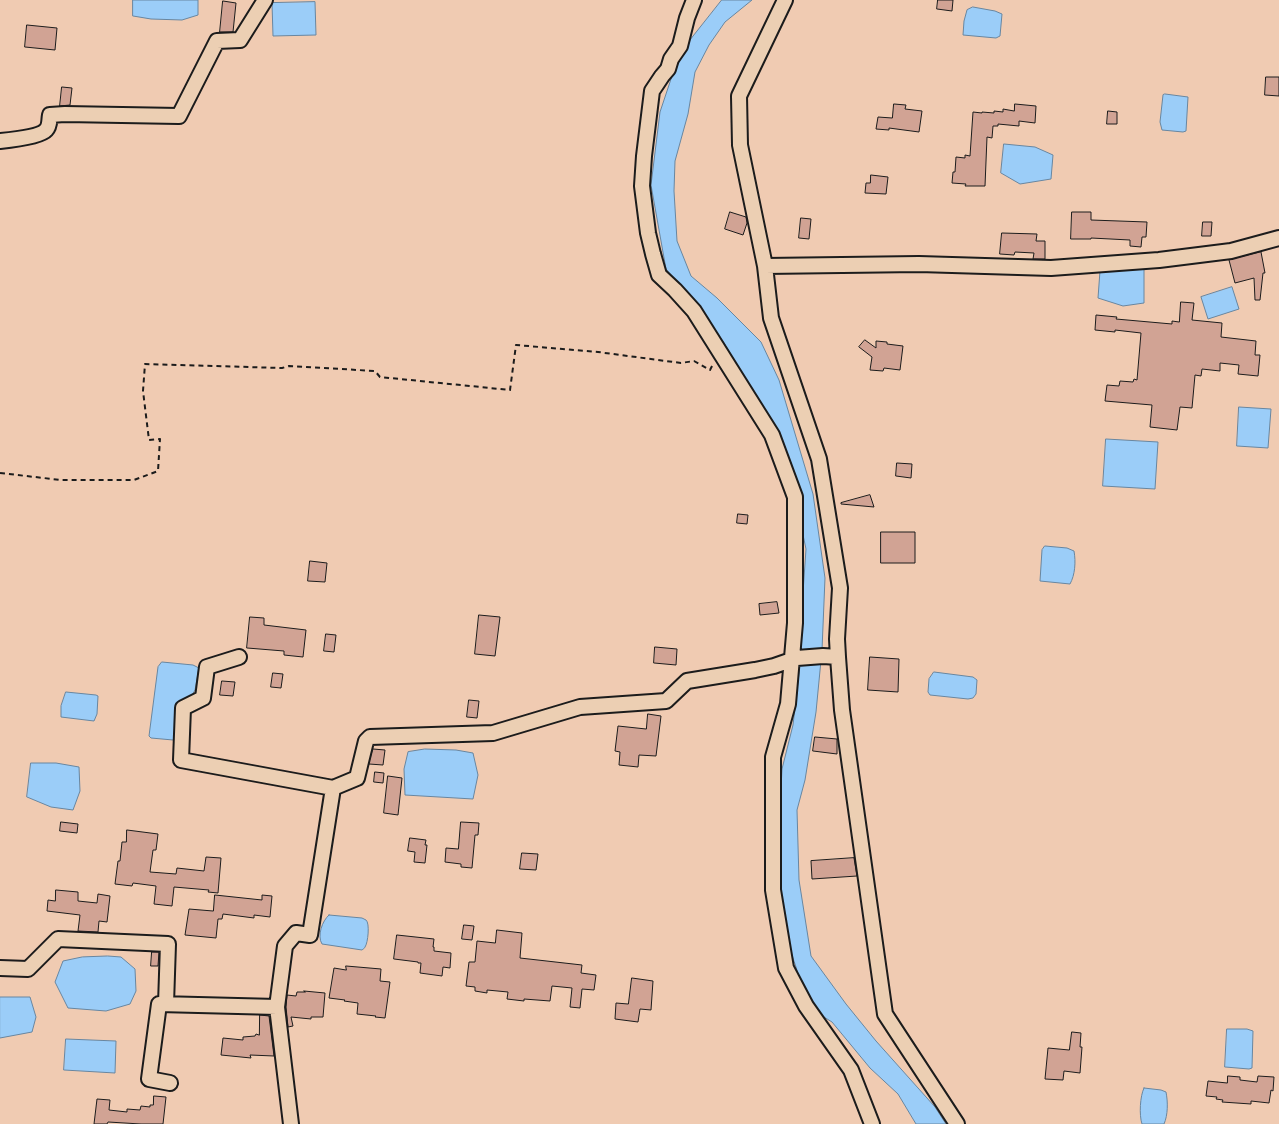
<!DOCTYPE html>
<html>
<head>
<meta charset="utf-8">
<style>
  body { margin:0 }
  canvas { display:block; background:#f0cbb2 }
</style>
</head>
<body>
<canvas width="1279" height="1124"></canvas>
<script>
const ctx = document.querySelector('canvas').getContext('2d');
ctx.lineJoin = 'round';
function fill(path, color) {
  ctx.fillStyle = color;
  ctx.fill(path, 'evenodd');
}
function stroke(path, color, width, dash) {
  ctx.strokeStyle = color;
  ctx.lineWidth = width;
  ctx.lineCap = dash ? 'butt' : 'round';
  ctx.setLineDash(dash || []);
  ctx.stroke(path);
}
const water = new Path2D(`
  M133,0h65v15l-16,5 -31,-1 -18,-3z
  M722,0h30l-27,22 -16,23 -14,27 -7,42 -13,47 -1,30 3,50 14,35 26,22 44,44 18,38 34,114 12,84 -3,72 -6,62 -11,68 -8,30 2,70 12,76 35,48 30,37 59,66 11,17h-30l-18,-30 -28,-26 -38,-46 -26,-16 -10,-39 -11,-32 -7,-54 1,-55 3,-57 11,-44 6,-52 3,-66 4,-58 -11,-52 -39,-100 -32,-54 -31,-44 -27,-30 -15,-84 9,-73 12,-36 18,-36z
  M315,2l1,33 -43,1 -1,-33z
  M973,7l22,4 7,3 -2,22 -4,2 -33,-3 1,-14 3,-11z
  M1165,94l23,3 -2,34 -3,1 -21,-2 -2,-8 3,-27z
  M1004,144l31,3 18,8 -2,24 -31,5 -19,-11z
  M1125,266l19,3v34l-21,3 -25,-8 2,-27z
  M1232,287l7,22 -31,10 -7,-22z
  M1239,407l32,2 -3,39 -31,-2z
  M1106,439l52,3 -3,47 -52,-3z
  M1045,546l22,2 7,3c2,11 1,24 -4,33l-30,-3 2,-31z
  M162,662l31,3 6,3 -4,22 -4,7 -15,41 -3,2 -22,-2 -2,-2 9,-69z
  M934,672l39,5 4,3 -1,14 -3,4 -5,1 -38,-4 -2,-3 1,-13z
  M66,692l30,3 2,1 -1,18 -3,7 -33,-4v-11z
  M425,749l31,1 17,3 5,22 -5,24 -68,-4 -1,-26 4,-17z
  M31,763h25l23,4 1,24 -7,19 -22,-3 -24,-10z
  M329,915l33,3c1,1 3,1 4,2 4,3 2,23 -1,27 0,1 -2,2 -3,3l-40,-6c-5,-8 0,-23 7,-29z
  M108,956l13,1 14,12 1,22 -6,13 -24,7 -38,-3 -13,-26 8,-21 19,-4z
  M0,997h30l6,20 -4,15 -32,6z
  M1227,1029h20l6,2 -1,37 -3,1 -24,-2z
  M66,1039l50,2 -1,32 -51,-3z
  M1144,1088l17,2 5,2c2,10 2,23 -2,32h-22c-3,-9 -2,-28 2,-36z`);
fill(water, '#9bcdf8');
stroke(water, '#6886a0', 1);
const building = new Path2D(`
  M938,0h15l-1,11 -15,-2z
  M223,1l13,2 -3,29h-13z
  M27,25l30,3 -2,22 -30,-3z
  M1266,77h13v19l-14,-1z
  M62,87l10,1 -2,17 -10,1z
  M894,104l12,1 -1,4 17,2 -3,21 -30,-4v2l-13,-1 2,-12 14,1z
  M1015,104l21,2 -1,17 -16,-2v5l-21,-2v2h-5l-1,12 -5,-1 -2,49h-20l1,-2 -14,-1 1,-11h2l1,-15 9,1v-3l5,1 3,-44 9,1v-1l12,1v-2l9,1v-3l11,2z
  M1108,111l9,1v12h-10z
  M871,175l17,2 -2,17 -21,-1 1,-10h4z
  M730,212l16,5 1,6 -4,12 -18,-6z
  M1072,212h19v8l56,2 -1,15h-4l-1,10 -11,-1v-6l-39,-2v1h-20z
  M801,218l10,1 -2,20 -10,-1z
  M1203,222h9l-1,14h-9z
  M1002,233l35,1 -1,7h9v18h-12l1,-6 -19,-1 -1,3 -14,-1z
  M1261,252l4,21h-2l-3,27h-5l-1,-22 -19,5 -6,-23z
  M1181,302l13,1 -2,17 30,3 -1,14 35,4 -1,14h5l-2,21 -20,-2 1,-9 -19,-2v8l-18,-2 -1,7 -6,-1 -3,33 -12,-1 -3,23 -27,-3 2,-22 -47,-4 2,-16 12,1 1,-5 13,1 1,-3 3,1 4,-47 -26,-3v2l-20,-2 1,-15 21,2 -1,2 56,5v-3l7,1z
  M865,340l11,8v-7l11,1v2l16,2 -3,24 -16,-2 -1,3 -13,-1 2,-13 -13,-10z
  M897,463l15,1 -1,14 -15,-2z
  M870,495l4,12 -33,-3v-1z
  M738,514l10,1 -1,9 -10,-1z
  M881,532h34v31h-34z
  M310,561l17,2 -2,19 -17,-1z
  M777,602l2,11 -19,2 -1,-11z
  M479,615l21,2 -5,39 -20,-2z
  M250,617l14,1v7l42,5 -3,27 -19,-2v-4l-37,-3z
  M326,634l10,1 -2,17 -10,-1z
  M655,647l22,2 -1,16 -22,-2z
  M870,657l29,2 -1,33 -30,-2z
  M273,673l10,1 -2,14 -10,-1z
  M222,681l13,1 -2,14 -13,-1z
  M469,700l10,1 -2,17 -10,-1z
  M648,714l13,2 -5,40 -17,-1 -1,12 -19,-2 1,-13 -5,-1 3,-25 28,3z
  M815,737l22,2v15l-24,-3z
  M373,749l12,1 -2,15 -14,-1z
  M375,772l9,1 -1,10 -9,-1z
  M388,776l14,2 -4,37 -14,-2z
  M61,822l17,2 -1,9 -17,-2z
  M461,822l18,1 -1,12h-3l-3,33 -11,-1v-3l-16,-2 1,-14 12,1z
  M127,830l31,4 -2,16h-3l-3,22 26,2 1,-6 27,3 2,-14 15,1 -3,35 -10,-1 1,-2 -35,-3 -2,19 -18,-2 2,-18 -23,-3 -1,3 -17,-2 3,-23h2l2,-19h4z
  M410,838l16,2 -1,5h2l-2,18 -11,-1 1,-10 -7,-1z
  M522,853l16,1 -2,16 -16,-1z
  M854,858l3,18 -45,3 -1,-18z
  M56,890l22,2v9l19,2 1,-9 12,2 -3,26 -8,-1 -1,11 -20,-1 2,-16 -33,-4 1,-11 7,1z
  M215,895l47,5v-5l10,1 -2,21 -16,-2v3l-31,-4 -1,5h-4l-2,19 -31,-3 4,-26 24,2z
  M464,925l10,1 -2,14 -10,-1z
  M497,930l25,3 -2,25 62,7 -1,8 15,2 -2,15 -12,-1 -2,19 -10,-1 2,-19 -20,-2 -2,15 -26,-2v2l-17,-2 1,-7 -21,-2v3l-12,-2v-4l-9,-1 3,-24h6l2,-21 18,2z
  M397,935l37,4 -1,8h1v4l17,2 -1,15 -7,-1 -1,9 -22,-3 1,-10h-3v-1l-24,-3z
  M152,952h7l-1,14h-7z
  M346,966l35,3 -1,12 10,1 -5,36 -10,-1 1,-1 -19,-2 1,-11 -14,-2 1,-1 -16,-2 5,-30 12,2z
  M632,978l21,3 -2,29 -11,-1 -2,13 -23,-3 1,-16 12,1z
  M304,991l21,2 -2,24h-12v2l-20,-2 2,9 -5,1 -2,-20 1,-12 9,1 1,-4h8z
  M260,1015l9,1 5,40 -24,-1 1,3 -30,-3 2,-17 20,2v-3l12,-1 1,-2 3,1z
  M1072,1032l9,1 -1,14h2l-2,26 -16,-2 -1,9 -18,-1 3,-31 21,2z
  M1228,1076l12,1v3l17,2 1,-6 16,1 -1,14 -2,-1 -2,13 -18,-2v3l-29,-2 1,-2 -7,-1 1,-2 -11,-1 2,-15 19,2z
  M154,1096l12,1 -3,27h-22l-33,-2 -1,2h-13l3,-25 13,1 -1,10 18,2v-3l13,1 1,-4 9,1v-2h3z`);
fill(building, '#d1a394');
stroke(building, '#1c1c1c', 1);
const minor = new Path2D(`
  M694,0l-7,18 -7,28 -9,13 -3,10 -6,7 -10,15 -8,65 -2,30 6,47 5,21 6,21 16,15 19,21 78,124 23,62v126l-7,81 -15,53v133l13,78 20,38 45,64 21,54
  M785,0l-46,96 1,49 25,121 154,-2 132,4 108,-8 72,-9 48,-13
  M0,141c10,-1 40,-4 46,-11 4,-4 3,-10 4,-15l15,-1 114,2 38,-75 23,-1 25,-40
  M239,657l-32,10 -4,31 -20,10 -2,52 152,28 24,-10 9,-37 4,-4 123,-4 87,-26 86,-6 21,-20 68,-11 19,-4 23,-8 26,-2 15,1 -1,-18 3,-51 -21,-129 -48,-141 -6,-52
  M838,657l4,53 43,304 72,110
  M0,968l28,1 30,-30 110,5 -2,60
  M170,1083l-21,-4 10,-75 118,3
  M291,1124l-14,-117 8,-61 11,-13 14,2 23,-147`);
stroke(minor, '#1c1c1c', 18);
stroke(new Path2D(`
  M0,473l61,7h73l24,-9 2,-32 -11,1 -6,-49 2,-27 137,4 7,-2 86,5 5,6 130,13 6,-45 82,7 83,11 13,-2 16,9 3,-6`), '#1c1c1c', 2, [5, 4]);
stroke(minor, '#eccfb3', 14);
</script>
</body>
</html>
